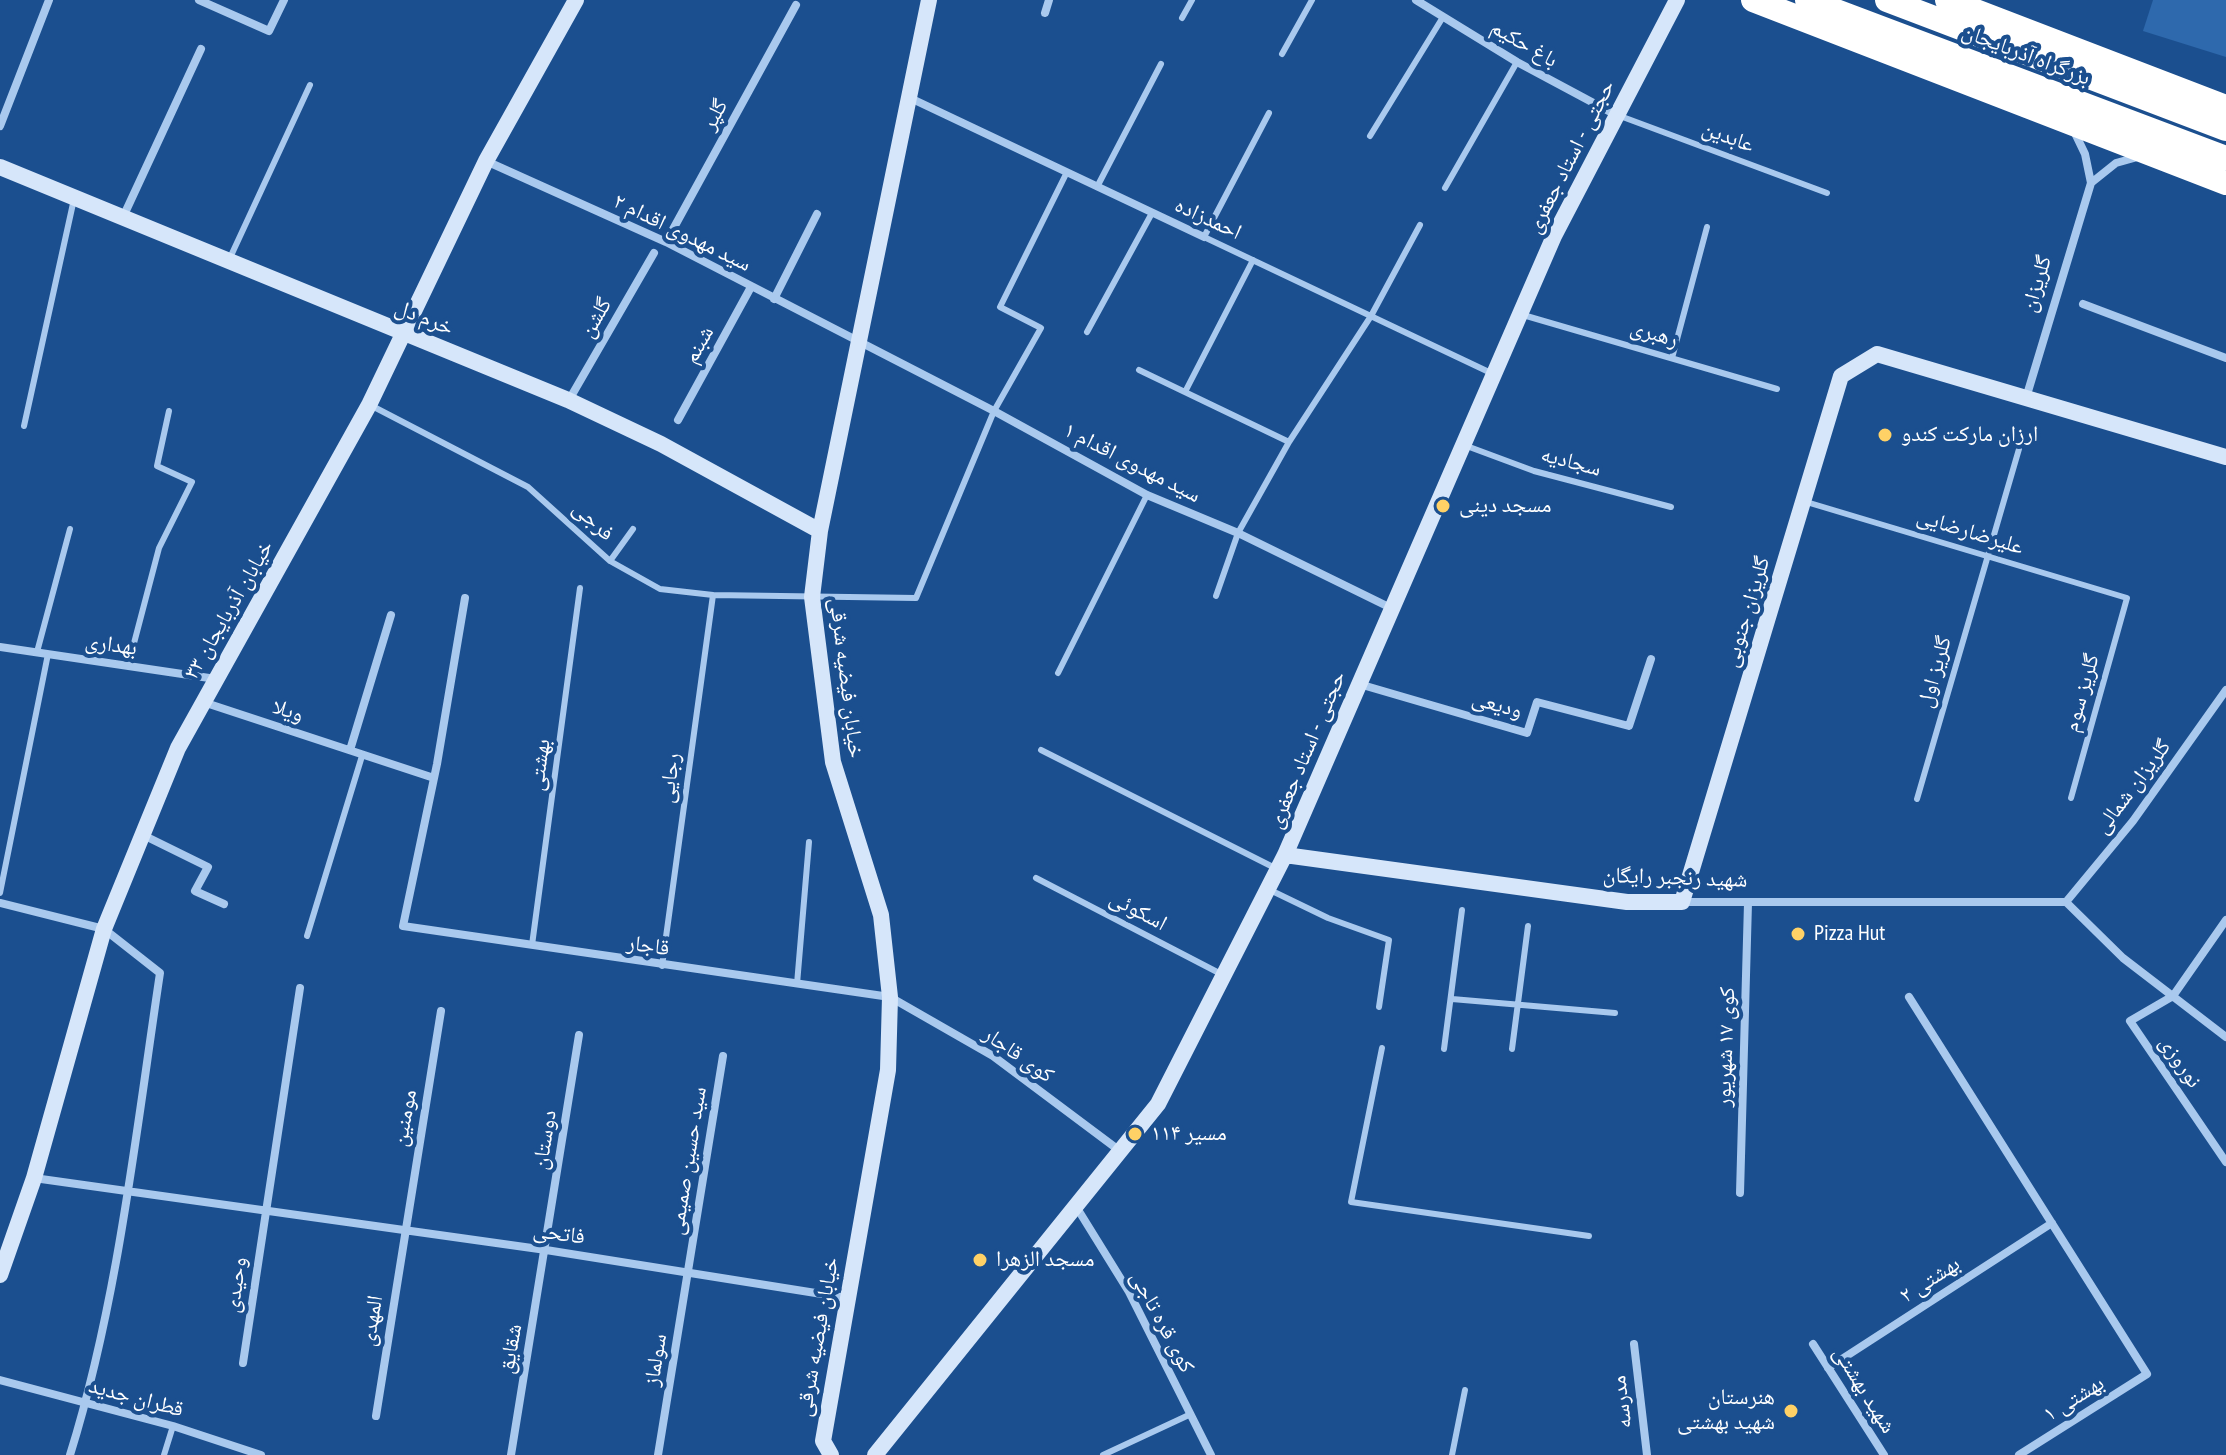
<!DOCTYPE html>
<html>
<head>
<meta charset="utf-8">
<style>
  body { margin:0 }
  canvas { display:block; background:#1b4f8f }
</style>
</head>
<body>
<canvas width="2226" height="1455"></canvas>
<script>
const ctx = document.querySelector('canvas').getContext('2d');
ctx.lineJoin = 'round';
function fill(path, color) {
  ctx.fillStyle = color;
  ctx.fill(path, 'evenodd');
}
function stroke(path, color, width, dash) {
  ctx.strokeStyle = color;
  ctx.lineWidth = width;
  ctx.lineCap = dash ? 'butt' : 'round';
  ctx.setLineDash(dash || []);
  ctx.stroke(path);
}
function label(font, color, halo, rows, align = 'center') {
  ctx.font = font + ' "PT Sans Narrow","Noto Naskh Arabic",sans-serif';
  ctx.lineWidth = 8;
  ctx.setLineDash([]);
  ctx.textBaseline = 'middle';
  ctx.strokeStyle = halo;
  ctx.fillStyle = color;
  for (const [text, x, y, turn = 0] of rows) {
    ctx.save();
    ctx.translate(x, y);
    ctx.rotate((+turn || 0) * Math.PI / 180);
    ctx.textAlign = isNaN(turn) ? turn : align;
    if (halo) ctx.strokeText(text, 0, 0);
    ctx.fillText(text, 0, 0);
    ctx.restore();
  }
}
fill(new Path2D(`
  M2153,0h73v57l-83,-26z`), '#2e69ad');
stroke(new Path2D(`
  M1182,18l10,-18
  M1282,54l30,-54
  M1269,113l-65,124 287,136
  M1620,116l207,77
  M1370,136l73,-119
  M1097,187l64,-123
  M1445,188l72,-126
  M229,260l81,-175
  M1523,315l254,74
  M1087,332l65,-119
  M1672,358l35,-131
  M1139,370l150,72 -51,91 -22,63
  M1185,392l68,-132
  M372,406l156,81 82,74 50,28 53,6 203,3 78,-187 47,-83 -41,-21 67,-135
  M24,426l50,-227
  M1289,442l82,-126 49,-91
  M1464,445l70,26 137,36
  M1803,501l324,97 -56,200
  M610,561l23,-32
  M37,652l33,-123
  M128,666l31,-118 33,-66 -35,-16 12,-55
  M1058,673l89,-178
  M1041,750l234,118
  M1917,799l102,-350
  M1036,878l185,96
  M1270,890l58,28 61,22 -10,67
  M0,893l48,-239
  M307,936l55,-180
  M532,945l48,-357
  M662,966l51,-371
  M797,984l12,-142
  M1452,999l163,14
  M1382,1048l-31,154 238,34
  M1444,1049l18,-139
  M1512,1049l16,-123
  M164,1455l9,-29
  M1103,1455l88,-41
  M1452,1455l13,-65`), '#a9c9ee', 6);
stroke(new Path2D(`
  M199,0l70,31 15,-31
  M1416,0l101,62 99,53
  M1045,13l4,-13
  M908,97l296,140
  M0,126l49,-126
  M2073,129l12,25 6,29 25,-20 25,-7
  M486,161l180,81 328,169 153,84 91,38 153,75
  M124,215l77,-166
  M666,242l130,-237
  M774,299l43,-85
  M2083,304l143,54
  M2026,398l65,-215
  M569,400l85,-147
  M678,420l73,-133
  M465,598l-28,166 -34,162 487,71 103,59 127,95
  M0,647l216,32
  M1359,684l168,49 10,-31 92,24 22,-67
  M203,702l231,76
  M350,750l41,-135
  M143,835l65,32 -13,24 29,13
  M1683,902h383
  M2066,902l67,-81 93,-131
  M2066,902l57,56 103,79
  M0,903l104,26 56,44c-24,159 -42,328 -90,482
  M2226,920l-53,76 -43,25 96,141
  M1909,997l238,377 -128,81
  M34,1178l512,72 301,48
  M1740,1193l8,-290
  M1077,1208l52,84 82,163
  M1634,1344l13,111
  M1813,1344l71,111
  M243,1363l57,-375
  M1828,1368l224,-145
  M0,1380l173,46 88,29
  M376,1416l65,-405
  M511,1455l68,-420
  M658,1455l65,-399`), '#a9c9ee', 8);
stroke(new Path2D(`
  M0,167l568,233 93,44 159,87
  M1285,855l342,47h55l159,-526 36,-22 349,103
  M0,1275l34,-97 70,-249 74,-181 191,-343 117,-244 90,-161
  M831,1455l-8,-14 65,-371 2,-73 -9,-82 -48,-153 -21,-165 8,-66 109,-531
  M875,1455l283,-351 127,-249 269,-619 123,-236`), '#d6e6fa', 16);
stroke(new Path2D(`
  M1753,0l473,183
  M1807,0l419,158
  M1887,0l339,129
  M1947,0l279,107`), '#fff', 24);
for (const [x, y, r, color] of [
  [1885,435,8,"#ffd166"],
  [1443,506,8,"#ffd166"],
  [1798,934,8,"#ffd166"],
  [1135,1134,8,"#ffd166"],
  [980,1260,8,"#ffd166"],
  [1791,1411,8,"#ffd166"]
]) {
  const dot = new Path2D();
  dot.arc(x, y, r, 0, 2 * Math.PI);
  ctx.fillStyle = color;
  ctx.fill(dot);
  stroke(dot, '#1b4f8f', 3);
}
label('22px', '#fff', '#1b4f8f', [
  ["باغ حکیم",1524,44,30],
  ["بزرگراه آذربایجان",2026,55,21],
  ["گلپر",715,115,-61],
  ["عابدین",1728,137,20],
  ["حجتی - استاد جعفری",1571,157,-63],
  ["احمدزاده",1208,219,25],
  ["سید مهدوی اقدام ۲",682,233,26],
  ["گلریزان",2037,284,-73],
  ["خرم دل",424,318,22],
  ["گلشن",596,318,-60],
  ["رهبری",1654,334,16],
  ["شبنم",699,345,-61],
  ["سجادیه",1571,462,15],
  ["سید مهدوی اقدام ۱",1132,463,27],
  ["فرجی",593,521,43],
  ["علیرضارضایی",1970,532,17],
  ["خیابان آذربایجان ۳۳",229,610,-60],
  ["گلریزان جنوبی",1747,612,-73],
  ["بهداری",111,645,8],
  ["گلریز اول",1935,672,-74],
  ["خیابان فیضیه شرقی",846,678,83],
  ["گلریز سوم",2082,693,-74],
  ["ودیعی",1497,705,16],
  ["ویلا",288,711,18],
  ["حجتی - استاد جعفری",1307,750,-67],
  ["بهشتی",540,765,-82],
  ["رجایی",670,778,-82],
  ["گلریزان شمالی",2133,787,-53],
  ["شهید رنجبر رایگان",1675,878,2],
  ["اسکوئی",1138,911,28],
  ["قاجار",648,946,8],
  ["کوی ۱۷ شهریور",1726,1047,-88],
  ["کوی قاجار",1018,1055,35],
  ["نوروزی",2180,1062,56],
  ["مومنین",405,1118,-80],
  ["دوستان",545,1140,-81],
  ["سید حسین صمیمی",688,1161,-81],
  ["فاتحی",559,1234,8],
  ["بهشتی ۲",1930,1280,-33],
  ["وحیدی",236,1285,-82],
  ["المهدی",372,1321,-81],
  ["کوی قره تاجی",1162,1322,62],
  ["خیابان فیضیه شرقی",818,1337,-80],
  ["شقایق",511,1349,-80],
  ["سولماز",656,1360,-81],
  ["شهید بهشتی",1864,1390,58],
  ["قطران جدید",136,1398,15],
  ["بهشتی ۱",2074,1399,-32],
  ["مدرسه",1622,1402,-97]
]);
label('22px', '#fff', '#1b4f8f', [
  ["ارزان مارکت کندو",1901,435],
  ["مسجد دینی",1459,506],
  ["Pizza Hut",1814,934],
  ["مسیر ۱۱۴",1151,1134],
  ["مسجد الزهرا",996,1260],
  ["هنرستان",1775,1398,"right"],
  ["شهید بهشتی",1775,1423,"right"]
], 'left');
</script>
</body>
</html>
